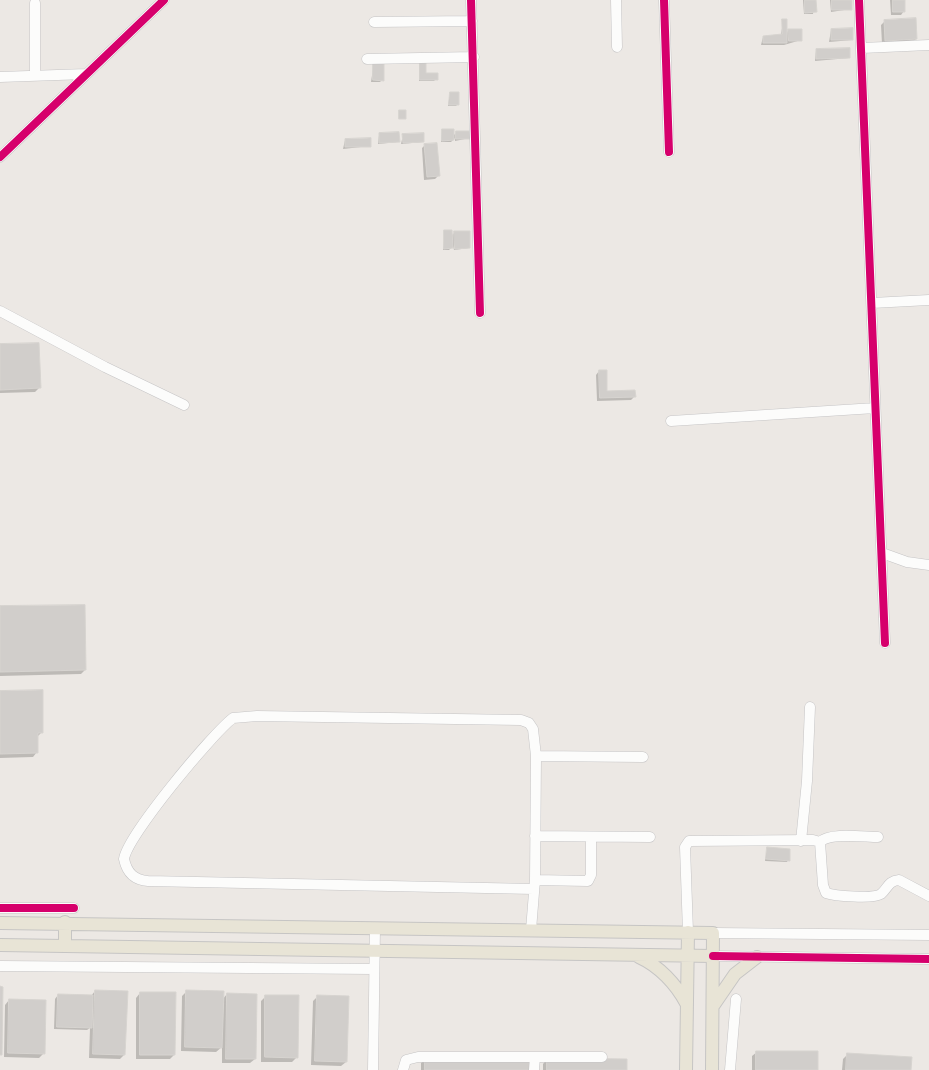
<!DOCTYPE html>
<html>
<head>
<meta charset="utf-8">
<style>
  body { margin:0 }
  canvas { display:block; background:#ece8e4 }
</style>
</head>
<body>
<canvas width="929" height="1070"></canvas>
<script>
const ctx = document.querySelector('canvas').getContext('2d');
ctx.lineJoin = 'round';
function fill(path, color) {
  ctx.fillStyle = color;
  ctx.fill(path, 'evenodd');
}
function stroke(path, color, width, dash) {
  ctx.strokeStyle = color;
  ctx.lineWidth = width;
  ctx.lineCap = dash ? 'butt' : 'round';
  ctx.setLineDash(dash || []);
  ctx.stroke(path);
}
fill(new Path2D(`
  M803,0h12l-2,14h-9z
  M830,0h20l1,9 -20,3z
  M890,0h14v11l-3,4h-10z
  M783,21l3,12 3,-3 12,10 -17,5h-23l2,-8 18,-2z
  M884,22l32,17 -3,3 -31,2 -1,-19z
  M831,30l21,10 -23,2z
  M816,50l33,8 -34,3z
  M425,60v15l11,4 -2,2h-15v-19z
  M374,62l8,18 -2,2h-9z
  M450,93l8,11 -2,2h-8z
  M442,130l10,7 4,-4 14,5 -15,3v-3l-4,4h-10z
  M379,135l19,7 -20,2z
  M403,135l20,7 -22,2z
  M345,140l25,6 -27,3z
  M425,145l13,31 -3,3 -11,1 -2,-32z
  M445,231l6,5 4,-4 14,16 -15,2 -1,-4 -4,4h-6z
  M0,346l40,41 -5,5 -35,1z
  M599,371l7,21 28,5 -3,3 -34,1 -1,-26z
  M0,608l85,62 -4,4 -81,2z
  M0,693l41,40 -4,4v15l-4,5 -33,1z
  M767,849l21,11 -1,2 -22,-1z
  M95,991l29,64 -4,4 -31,-1 1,-30 -3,2 -33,-1 1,-30 3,-4 33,1z
  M187,991l35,9 5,-6 28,65 -5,4h-28v-16l-6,5 -35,-1 1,-55z
  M140,993l34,62 -4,4h-34v-61z
  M266,996l31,61 -5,5h-31v-61z
  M318,996l28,66 -5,4 -30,-1 2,-64z
  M9,1000l35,53 -5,5 -35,-1 1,-52z
  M757,1052l59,18h-64v-14z
  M847,1055l63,15h-68l1,-11z
  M426,1058l103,12h-108v-7z
  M547,1059l78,11h-82v-6z`), '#0003');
const building = new Path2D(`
  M805,0h11l1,12 -12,1z
  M832,0h20v10h-20z
  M893,0h12v12h-12z
  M916,18l1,21 -32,2 -1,-21z
  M782,19h5v24h-24v-7l19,-2z
  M853,28v12h-22v-11z
  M788,29h14v12h-13z
  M850,48v10l-34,1v-10z
  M420,59h6v14h12v7h-18z
  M373,60h11v21l-11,-1z
  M450,92h9v13h-10z
  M399,110h7v9h-7z
  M442,129h12v11l-12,1z
  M456,131h15v8h-15z
  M399,132l1,10 -21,1v-10z
  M424,133v9l-21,1 -1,-9z
  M371,138v9h-26v-8z
  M437,143l3,33 -13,1 -3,-33z
  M444,230h8l1,18 -9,1z
  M454,231h16v17l-15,1z
  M39,343l2,45 -41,2v-46z
  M599,370h8v21l28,-1 1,7 -36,1z
  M85,605l1,65 -86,2v-66z
  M43,690v43h-5v20l-38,1v-63z
  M767,847l23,2v12l-24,-2z
  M0,986l3,1 -1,68h-2z
  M95,990l33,1 -3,64 -32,-1z
  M186,990l38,1 -2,57 -37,-1z
  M140,992h36l-1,63h-35z
  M227,993l30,1 -1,65h-30z
  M58,994l35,1 -1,33 -35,-1z
  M265,995h34l-1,63 -33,-1z
  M317,995l32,1 -2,66 -32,-1z
  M9,999l37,1 -1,54 -37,-1z
  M756,1051h62v19h-62z
  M847,1053l65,4 -1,13h-65z
  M425,1057l105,3v10h-105z
  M547,1058l80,1v11h-80z`);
fill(building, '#d1cecb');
stroke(building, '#d7d4d0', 1);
const minor = new Path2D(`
  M471,0l9,313
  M616,0l1,47
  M664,0l5,152
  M859,0l26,643
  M35,3v72
  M374,22l98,-1
  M862,48l67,-3
  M367,59l107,-2
  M0,77l86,-3
  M0,157l164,-157
  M872,303l57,-3
  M0,311l105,56 79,38
  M671,421l204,-13
  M882,553l25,9 22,3
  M536,756l107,1
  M535,836l115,1
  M801,841l6,-60 3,-74
  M820,842l3,43 3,8c8,3 48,6 55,1 7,-6 7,-13 18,-14l30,16
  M820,842c9,-10 44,-5 58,-5
  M535,880l53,1 3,-6v-38
  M0,908h74
  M531,930l4,-50 1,-124 -3,-27 -4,-6 -8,-3 -264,-4 -24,2c-21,16 -106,118 -109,141 3,14 10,21 24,22l386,8
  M688,932l-3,-85 4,-6 124,-1 7,2
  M713,933l216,2
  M713,956l216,3
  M0,966l374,3
  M373,1070l2,-142
  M403,1070l3,-10 12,-3h184
  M534,1070l1,-13
  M730,1070l6,-71`);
const major = new Path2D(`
  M65,922v24
  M0,923l713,10 -1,137
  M0,945l713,11
  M639,957c20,9 37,27 47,46
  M713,1006l22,-32 22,-17
  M686,1070l2,-138`);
stroke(minor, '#c5c4c5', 11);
stroke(major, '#c6c5c4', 14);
stroke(minor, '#fcfcfb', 10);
stroke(major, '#e8e4d6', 12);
stroke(new Path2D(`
  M471,0l9,313
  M664,0l5,152
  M859,0l26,643
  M0,157l164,-157
  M0,908h74
  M713,956l216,3`), '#d6006c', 8);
</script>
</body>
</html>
